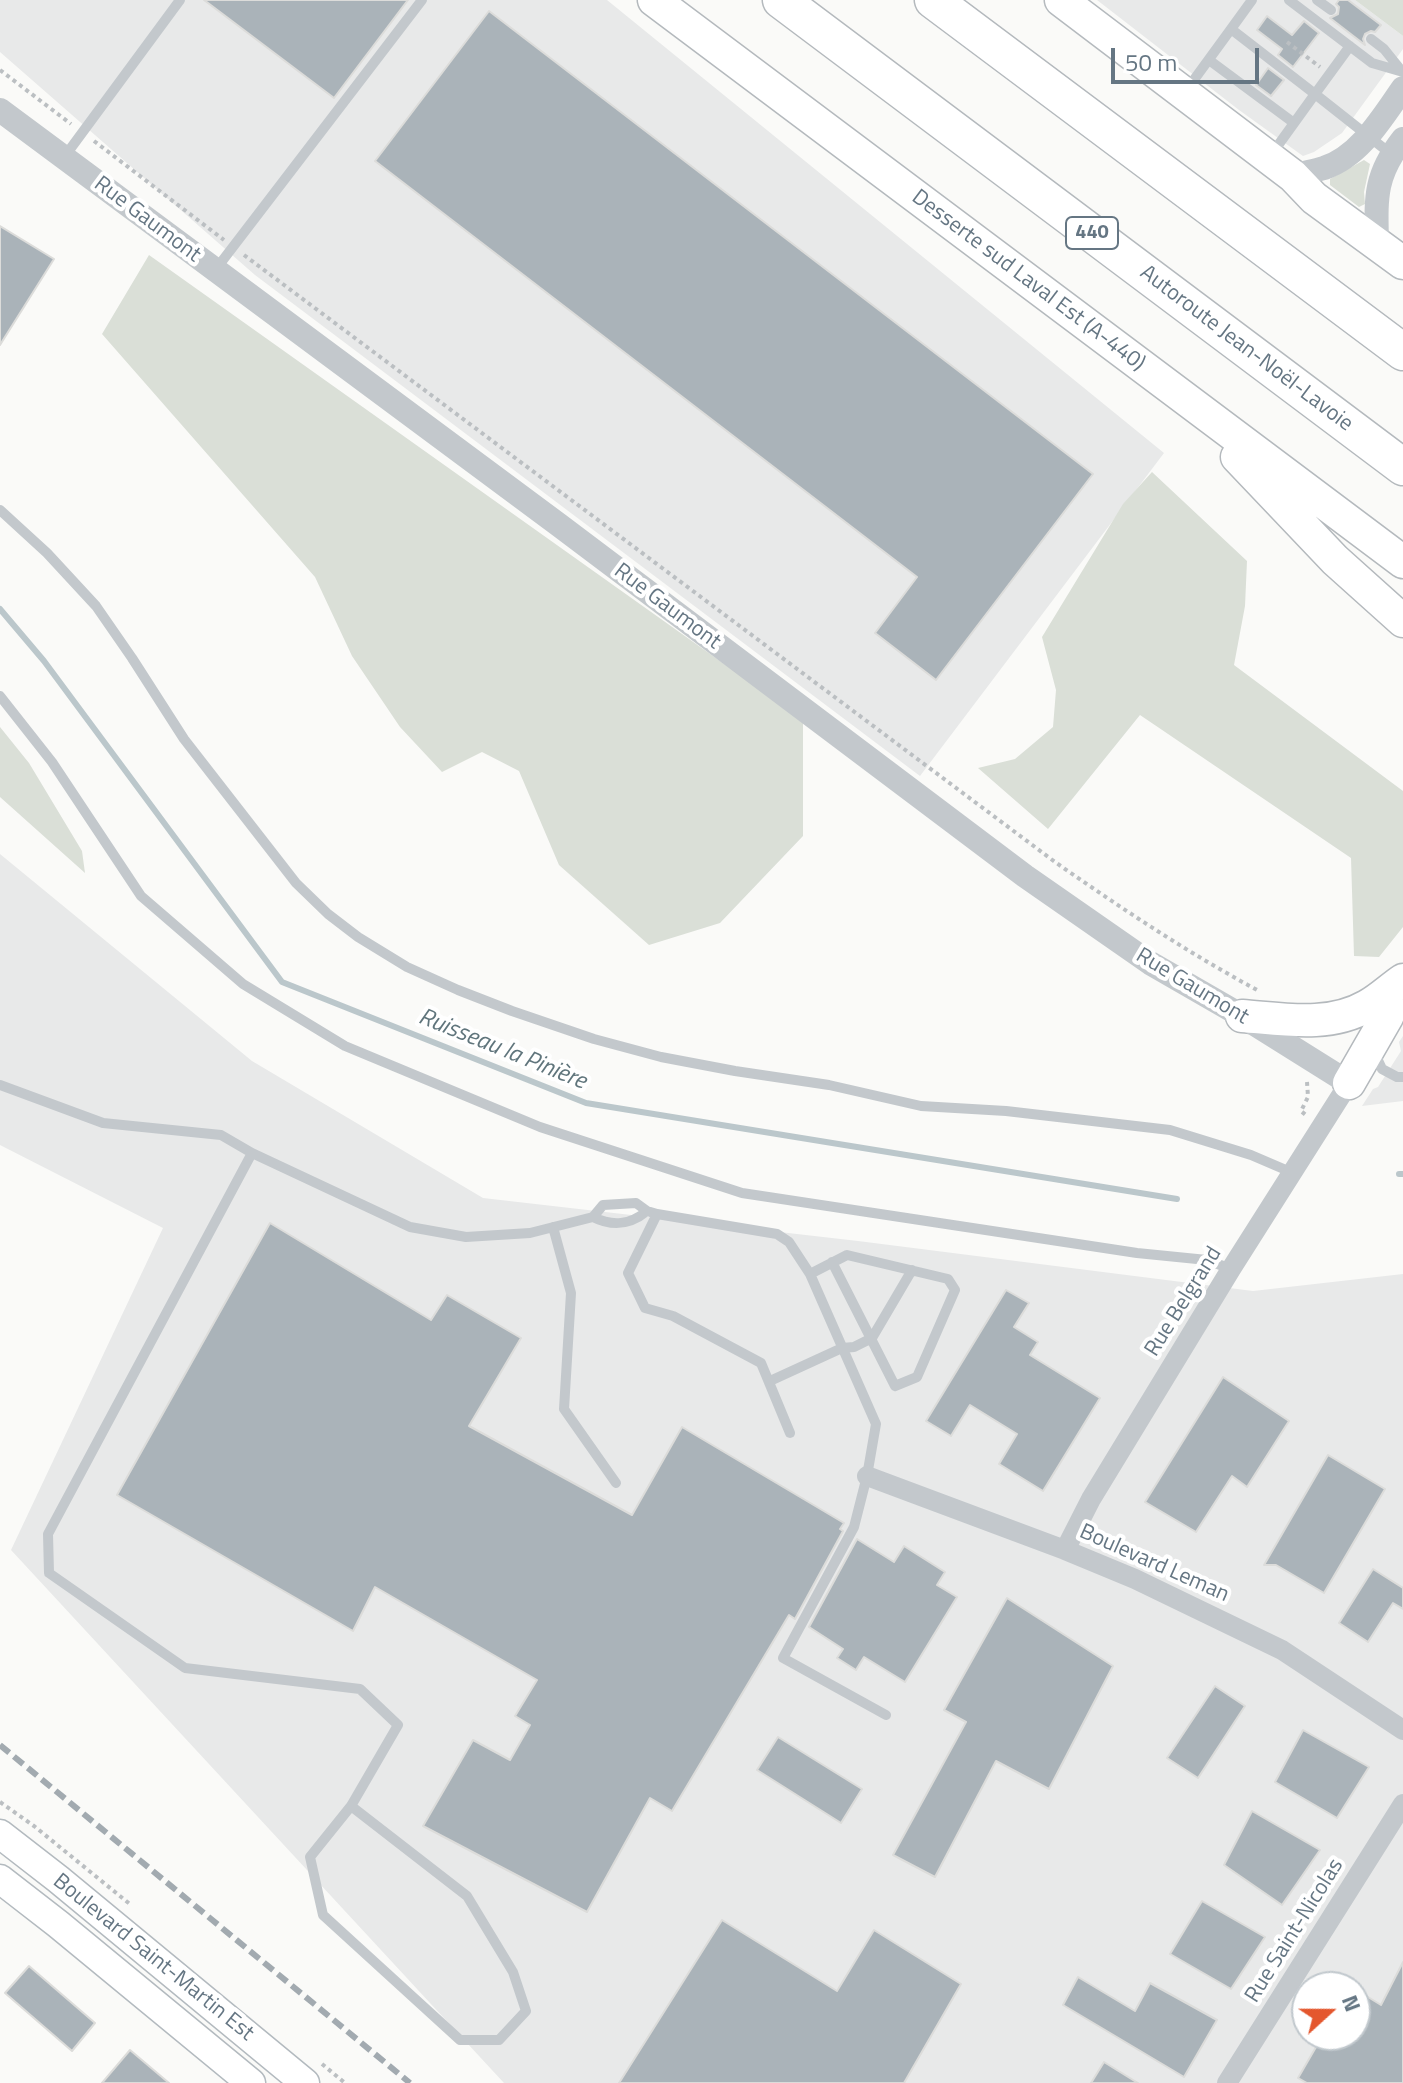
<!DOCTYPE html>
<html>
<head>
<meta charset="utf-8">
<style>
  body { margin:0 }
  #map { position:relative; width:1403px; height:2083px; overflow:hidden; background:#fafaf8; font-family:"Titillium Web",sans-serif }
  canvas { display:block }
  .north { position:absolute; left:1291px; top:1971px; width:80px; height:80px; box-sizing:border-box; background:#fff; border:2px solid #c1c8cd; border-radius:50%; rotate:69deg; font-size:22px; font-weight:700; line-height:32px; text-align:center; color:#657683 }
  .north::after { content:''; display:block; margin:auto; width:28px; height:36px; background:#e4572e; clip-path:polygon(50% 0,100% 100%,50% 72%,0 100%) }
  .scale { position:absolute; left:1111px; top:48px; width:148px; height:36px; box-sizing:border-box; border:4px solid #657683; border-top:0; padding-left:10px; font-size:24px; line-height:28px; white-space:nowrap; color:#657683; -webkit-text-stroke:6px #fff; paint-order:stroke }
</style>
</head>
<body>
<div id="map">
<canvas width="1403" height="2083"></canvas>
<div class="north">N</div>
<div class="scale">50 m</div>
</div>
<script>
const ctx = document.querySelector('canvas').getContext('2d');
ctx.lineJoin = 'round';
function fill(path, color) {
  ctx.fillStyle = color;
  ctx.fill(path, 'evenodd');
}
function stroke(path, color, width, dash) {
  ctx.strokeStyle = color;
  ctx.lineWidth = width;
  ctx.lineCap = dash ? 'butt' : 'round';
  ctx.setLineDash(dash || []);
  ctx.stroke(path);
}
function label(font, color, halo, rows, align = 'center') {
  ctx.font = font + ' "Titillium Web",sans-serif';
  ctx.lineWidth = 8;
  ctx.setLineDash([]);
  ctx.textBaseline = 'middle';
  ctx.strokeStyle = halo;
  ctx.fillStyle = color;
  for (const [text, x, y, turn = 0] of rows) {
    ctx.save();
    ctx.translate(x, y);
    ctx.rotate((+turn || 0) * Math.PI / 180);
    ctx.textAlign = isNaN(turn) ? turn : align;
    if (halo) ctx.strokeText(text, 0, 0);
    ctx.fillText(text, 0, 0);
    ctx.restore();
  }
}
fill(new Path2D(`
  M0,0h607l557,453 -244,323 -665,-501 -255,-223z
  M1097,0h258l48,36v13l-61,84 -28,19 -11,4 -64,-46z
  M0,854l252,207 231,137 375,43 395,50 150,-17v809h-899l-493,-533 152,-322 -163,-83zM1307,1987h48v48h-48z
  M1403,1036v65l-41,5 11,-17 5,-2 23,-36 -2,-9z`), '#e8e9e9');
fill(new Path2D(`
  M1355,0h48v36z
  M1364,160l6,4 -6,28 1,12 -6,3 -29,-22v-6z
  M149,255l654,465v116l-83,87 -71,22 -90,-80 -40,-94 -37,-19 -40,20 -42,-45 -48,-71 -37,-79 -213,-243z
  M1152,472l95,89 -2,45 -11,59 169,126v136l-24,30 -25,-1 -3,-98 -211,-143 -92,114 -70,-61 37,-9 38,-32 3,-37 -14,-53 81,-133z
  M0,727l29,36 53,88 3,22 -85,-76z`), '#dadfd7');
stroke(new Path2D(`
  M0,609l44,52 238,321 304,121 591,96
  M1399,1174h4`), '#bbc7cb', 6);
const building = new Path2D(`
  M204,0h204l-74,98z
  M1339,0h9l33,25 -6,7 -4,-1 -6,3 -2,5 2,6 -35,-27 8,-4 1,-7 -3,-3z
  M489,11l604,463 -157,206 -61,-47 42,-56 -542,-416z
  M1267,16l25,19 12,-14 15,12 -26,34 -15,-12 4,-6 -25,-19z
  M1268,68l16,12 -13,16 -15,-11z
  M0,226l54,33 -54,86z
  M270,1223l161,97 16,-25 74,43 -52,88 163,89 50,-88 162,96 -4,6 3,2 -48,88 -6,-4 -117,196 -22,-13 -63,114 -164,-86 50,-86 37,20 20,-35 -15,-9 22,-36 -162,-93 -22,44 -236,-136z
  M1006,1290l23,13 -15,24 24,15 -8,13 70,43 -57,93 -44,-27 18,-30 -47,-29 -19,31 -25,-15z
  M1223,1377l66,44 -42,66 -15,-11 -36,56 -51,-30z
  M1328,1455l57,34 -61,104 -48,-28h-12z
  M857,1539l37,23 10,-16 41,26 -8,13 20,12 -52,85 -41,-25 -8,13 -19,-12 6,-9 -34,-22z
  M1373,1569l30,19v21l-10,-6 -25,39 -29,-19z
  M1007,1598l106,68 -64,123 -53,-28 -61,116 -42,-22 73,-133 -22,-12z
  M1215,1686l30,20 -47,72 -31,-20z
  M1303,1730l66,37 -32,51 -62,-36z
  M778,1737l84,52 -21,34 -84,-53z
  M1252,1811l68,39 -38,55 -58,-40z
  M1202,1901l63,36 -34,52 -61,-35z
  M722,1920l115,71 37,-61 87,54 -57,99h-285z
  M1403,1962v121h-96l-9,-5 25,-43h32v-46l26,16z
  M29,1966l66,57 -23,28 -67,-58z
  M1078,1977l57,34 15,-28 67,37 -33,57 -121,-72z
  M130,2050l39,33h-67z
  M1104,2062l34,21h-47z`);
fill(building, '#aab3b9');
stroke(building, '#dcdcda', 2);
const secondary = new Path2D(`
  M0,1834l58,45 247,204
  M0,1879l58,45 193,159`);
const primary = new Path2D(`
  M1061,0l232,176 21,22 89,65`);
const trunk = new Path2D(`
  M654,0l749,562
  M1237,457l98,103 68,61
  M1242,1016c41,3 87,12 125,-10 13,-7 24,-18 36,-26
  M1349,1083l38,-66 16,-35`);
const motorway = new Path2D(`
  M781,0l622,467
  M933,0l470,352`);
stroke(secondary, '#b3babf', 31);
stroke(primary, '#b5babe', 35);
stroke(trunk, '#b4b9bd', 35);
stroke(motorway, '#b4b9bd', 39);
stroke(new Path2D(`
  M1287,42l33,25
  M0,70l71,54
  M94,141l130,99
  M244,255l811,607c66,46 133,91 204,129
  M1307,1082l1,15 -7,14 6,5
  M0,1802l34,24 97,79
  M322,2064l23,19`), '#bbbfc2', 4, [4, 4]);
stroke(new Path2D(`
  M1289,0l83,63 31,9
  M1317,0l14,10
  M1231,29l21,-29
  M1371,39l13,10 16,20
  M1209,60l85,63
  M1185,92l46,-63 84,65 35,-48
  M1271,155l44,-61 76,60
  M65,156l115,-156
  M216,269l206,-269
  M0,510l47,43 49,53 36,52 52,81 112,144 32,31 30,23 49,30 51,23 54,21 82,28 67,18 74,14 94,14 92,21 85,5 164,19 81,25 42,18
  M0,696l52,66 89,134 102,88 102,62 195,81 202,66 395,60 70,7 24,9
  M1374,1052l8,17 15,8h6
  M0,1085l103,38 118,12 31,18
  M647,1211c-17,14 -34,16 -54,6l10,-12 33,-2 11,8 10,3
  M553,1227l18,66 -7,116 52,74
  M810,1274l37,-19 101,24 7,11 -38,87 -22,9 -63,-124
  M770,1381l72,-33 12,-1 18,-9 40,-68
  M790,1433l-29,-70 -88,-47 -28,-8 -17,-35 29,-59 120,20 12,8 21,32 66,150 -9,52 -13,51 -71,131 103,57
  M351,1806l116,90 46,76 13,39 -27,29h-39l-137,-125 -13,-58 41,-51 47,-81 -38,-36 -175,-21 -136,-95 -1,-39 204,-381 158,74 56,10 64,-4 63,-16`), '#c3c8cc', 10);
stroke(new Path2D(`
  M867,1476l198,74 70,29 147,71 121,80
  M1065,1550l26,-51 140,-230 118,-186
  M1227,2083l176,-279`), '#c3c8cc', 20);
stroke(new Path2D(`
  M0,110l559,415 466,351 125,87 92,53 107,67
  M1293,176c10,-3 21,-5 31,-8 36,-12 58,-50 79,-80
  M1377,243c-1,-45 -3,-67 26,-104`), '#c3c8cc', 24);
stroke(secondary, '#fff', 28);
stroke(primary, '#fff', 32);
stroke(trunk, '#fff', 32);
stroke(motorway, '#fff', 36);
stroke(new Path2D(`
  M0,1745l410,338`), '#a2aab0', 6, [12, 6]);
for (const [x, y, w] of [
  [1092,233,52]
]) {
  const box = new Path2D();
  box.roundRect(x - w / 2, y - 16, w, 32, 6);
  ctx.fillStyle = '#fff';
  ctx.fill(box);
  stroke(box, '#657683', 2);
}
label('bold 20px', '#657683', null, [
  ["440",1092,233]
]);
label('22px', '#657683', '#fff', [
  ["Rue Gaumont",147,220,37],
  ["Desserte sud Laval Est (A-440)",1028,281,37],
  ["Autoroute Jean-Noël-Lavoie",1246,349,37],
  ["Rue Gaumont",667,607,37],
  ["Rue Gaumont",1192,987,31],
  ["Rue Belgrand",1184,1302,-58],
  ["Boulevard Leman",1154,1564,24],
  ["Rue Saint-Nicolas",1295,1931,-58],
  ["Boulevard Saint-Martin Est",153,1958,39]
]);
label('italic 24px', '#60757c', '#fff', [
  ["Ruisseau la Pinière",502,1050,22]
]);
</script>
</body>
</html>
